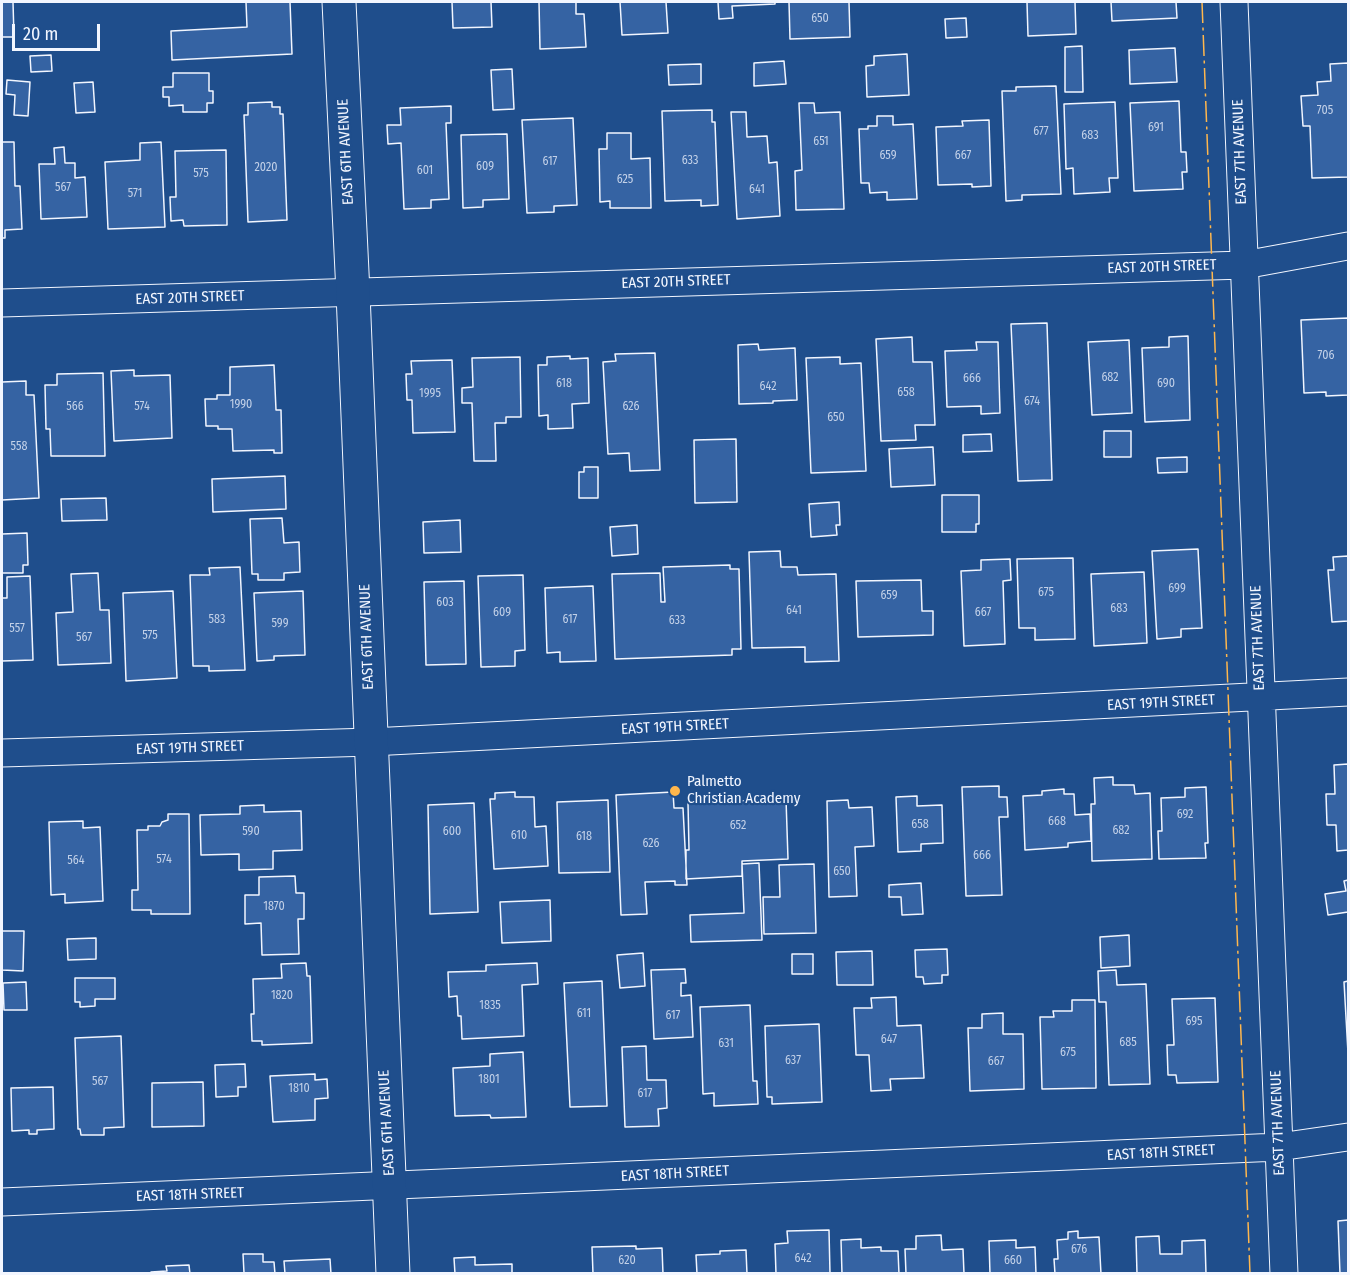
<!DOCTYPE html>
<html>
<head>
<meta charset="utf-8">
<style>
  body { margin:0 }
  #map { position:relative; width:1350px; height:1275px; overflow:hidden; background:#1f4e8c; font-family:"Fira Sans Condensed",sans-serif }
  canvas { display:block }
  .frame { position:absolute; inset:0; border:3px solid #f2f6ff; pointer-events:none }
  .scale { position:absolute; left:12px; top:24px; width:88px; height:27px; box-sizing:border-box; border:3px solid #f2f6ff; border-top:0; padding-left:8px; font-size:18px; line-height:21px; white-space:nowrap; color:#f2f6ff; -webkit-text-stroke:4px #1f4e8c; paint-order:stroke }
</style>
</head>
<body>
<div id="map">
<canvas width="1350" height="1275"></canvas>
<div class="frame"></div>
<div class="scale">20 m</div>
</div>
<script>
const ctx = document.querySelector('canvas').getContext('2d');
ctx.lineJoin = 'round';
function fill(path, color) {
  ctx.fillStyle = color;
  ctx.fill(path, 'evenodd');
}
function stroke(path, color, width, dash) {
  ctx.strokeStyle = color;
  ctx.lineWidth = width;
  ctx.lineCap = dash ? 'butt' : 'round';
  ctx.setLineDash(dash || []);
  ctx.stroke(path);
}
function label(font, color, halo, rows, align = 'center') {
  ctx.font = font + ' "Fira Sans Condensed",sans-serif';
  ctx.lineWidth = 4.5;
  ctx.setLineDash([]);
  ctx.textBaseline = 'middle';
  ctx.strokeStyle = halo;
  ctx.fillStyle = color;
  for (const [text, x, y, turn = 0] of rows) {
    ctx.save();
    ctx.translate(x, y);
    ctx.rotate((+turn || 0) * Math.PI / 180);
    ctx.textAlign = isNaN(turn) ? turn : align;
    if (halo) ctx.strokeText(text, 0, 0);
    ctx.fillText(text, 0, 0);
    ctx.restore();
  }
}
const building = new Path2D(`
  M2,2h11l1,35h-12z
  M246,2h44l2,52 -120,6 -1,-29 76,-4z
  M452,2h39l1,25 -39,1z
  M539,2h37v12h8l2,33 -46,2z
  M620,2h46l2,31 -46,2z
  M718,2h57v2l-43,2 1,12 -14,1z
  M789,2h60l1,35 -60,2z
  M1027,2h48l1,32 -48,2z
  M1111,2h65l1,16 -65,3z
  M966,18l1,19 -21,1 -1,-19z
  M1082,46l1,46h-18v-45z
  M1175,48l2,34 -47,2 -1,-34z
  M907,54l2,41 -42,2 -1,-31 8,-1v-9z
  M51,55l1,16 -21,1 -1,-16z
  M784,61l2,23 -32,2v-23z
  M1348,63v114l-36,1 -2,-52h-7l-2,-30 17,-1 -1,-13 14,-1 -1,-17z
  M701,64v20l-32,1 -1,-20z
  M512,69l2,40 -21,1 -2,-40z
  M173,73h36v18h4v12h-6v9h-24v-7l-14,1v-9h-6v-10h10z
  M7,80l23,2 -2,34 -14,-1 1,-20 -9,-1z
  M93,82l2,30 -19,1 -2,-30z
  M1056,86l5,108 -39,1v5l-16,1 -4,-110h14v-4z
  M1179,101l2,51h5l1,20h-5l1,17 -49,2 -4,-88z
  M272,102v5h8v7h3l4,106 -39,2 -4,-107h4v-12z
  M1115,102l3,76h-9l1,14 -36,2 -1,-26 -7,1 -2,-65z
  M799,103h15l1,10 25,-1 4,97 -48,1 -1,-39 7,-1z
  M451,106v17h-5l3,76 -18,1v8l-27,1 -3,-66 -13,1 -1,-19h14l-1,-17z
  M712,110v12h3l3,83 -17,1v-6l-36,1 -3,-90z
  M731,112h15l1,25 20,-1 2,27 8,-1 3,54 -43,3z
  M877,116h16v9l20,-1 4,75 -30,1v-8l-17,1 -1,-10h-8l-2,-54h9v-3h9z
  M573,118l4,87 -23,1v6l-27,1 -5,-93z
  M989,120l2,66 -19,1v-3l-34,1 -2,-58 27,-1 -1,-5z
  M607,133h24v26l19,-1 1,50h-41v-7l-10,1 -1,-53h8z
  M507,134l2,65 -26,1v7l-20,1 -2,-73z
  M2,142h12l1,44h5l2,43 -17,1v8h-3z
  M161,142l4,85 -57,2 -3,-67 35,-2v-17z
  M64,147l1,16h10v15l10,-1 2,40 -46,2 -2,-55h16l-1,-16z
  M226,150l1,75 -43,1 -1,-6 -12,1 -1,-24h6l-1,-46z
  M1348,318v77l-22,1v-4l-22,1 -3,-73z
  M1047,323l5,157 -34,1 -7,-157z
  M1188,336l2,84 -45,2 -3,-74 27,-1v-10z
  M912,337l1,25h19l3,63h-20l1,15 -35,1 -5,-102z
  M1129,340l3,73 -40,2 -4,-73z
  M976,342h22l2,71 -19,1v-8l-34,1 -2,-56 32,-1z
  M758,344l1,6 36,-2 2,52 -24,1v2l-34,1 -1,-59z
  M655,353l5,117 -30,1 -1,-18 -21,1 -5,-92 13,-1 -1,-7z
  M570,356v3l18,-1 1,45 -17,1 1,24 -25,1v-14l-9,1 -1,-51h9v-8z
  M520,357l1,60h-15v6h-11l1,38h-22l-2,-58h-10v-15l11,-1 -1,-29z
  M840,357v7l21,-1 5,108 -55,2 -5,-115z
  M452,360l3,72 -42,1 -1,-33h-5l-1,-26h6l-1,-13z
  M274,365l2,45h5l1,43h-8v-3l-41,1 -1,-22h-14v-3h-12l-1,-27h12v-4h13v-28z
  M134,370v6l36,-1 2,63 -58,3 -3,-70z
  M103,373l2,83h-54l-1,-27h-4l-1,-44h12v-11z
  M26,381v14h8l5,103 -37,2v-118z
  M1104,431h27v26h-27z
  M991,434l1,17 -29,1v-17z
  M736,439l1,63 -42,1 -1,-63z
  M933,447l2,38 -44,2 -2,-38z
  M1187,457v15l-29,1 -1,-15z
  M584,467h14v31h-19v-26h5z
  M285,476l1,33 -73,3 -1,-33z
  M942,495h37v29h-3v8h-34z
  M106,498l1,22 -45,1 -1,-22z
  M839,502l1,23h-4l1,10 -26,2 -2,-33z
  M282,518l2,25 15,-1 1,30 -16,1v7h-26v-6h-6l-2,-55z
  M460,520l1,32 -37,1 -1,-31z
  M2,524v10l25,-1 1,32h-5v8h-21z
  M637,525l1,29 -26,2 -2,-29z
  M1198,549l4,79 -21,1v8l-24,2 -5,-88z
  M780,551l1,16h16l1,8 38,-1 3,87 -34,1v-15l-53,1 -3,-96z
  M1348,556v65l-16,1 -4,-52h6l-1,-13z
  M1073,558l2,81 -40,1v-12h-16l-2,-69z
  M1010,559l1,21 -8,1 2,63 -41,2 -3,-75 20,-1v-10z
  M730,565v4h9l2,80h-9v6l-117,4 -3,-85 48,-1 1,29h4l-2,-35z
  M240,567l5,103 -36,1v-5h-16l-3,-91h20l-1,-7z
  M1144,572l3,71 -53,3 -3,-72z
  M98,573l2,37h9l2,53 -53,2 -2,-52 17,-1 -2,-38z
  M523,575l2,75 -10,1v15l-34,1 -3,-91z
  M30,576l3,84 -31,1v-63h5v-21z
  M921,580l1,31h11v24l-75,2 -2,-56z
  M464,581l2,83 -40,1 -2,-83z
  M593,586l3,75 -36,1v-10l-13,1 -2,-65z
  M173,591l4,87 -51,3 -3,-88z
  M303,591l2,64 -31,1v4l-17,1 -3,-68z
  M1348,764v86l-11,1 -1,-26h-9l-1,-31h9l-1,-29z
  M1113,777v8h21l1,9 15,-1 2,66 -60,2 -1,-57h4l-1,-26z
  M999,786v11h8l1,20h-9l3,78 -36,1 -4,-109z
  M1206,787l2,56h-3l1,15 -47,1 -1,-28h4l-1,-33 24,-1v-9z
  M1064,789v5h10l1,21 15,-1 1,27 -23,2v4l-43,3 -2,-54 19,-1v-4z
  M515,792v5h19l1,30 11,-1 2,40 -54,3 -4,-70h5v-6z
  M673,792l1,16h9l4,77h-12v-4l-30,1 2,32 -26,1 -5,-120z
  M917,796v10l25,-1 1,38 -22,1v7l-23,1 -2,-55z
  M786,799l2,60 -46,2v15l-56,3v-29h3l-1,-47z
  M608,800l2,72 -51,1 -2,-71z
  M848,800l1,8 23,-1 2,39 -19,1 2,49 -28,1 -2,-96z
  M474,803l4,109 -48,2 -2,-109z
  M264,805v7l37,-1 1,39 -29,1v18l-34,1v-16l-38,1 -1,-40 40,-1v-8z
  M168,814h21l1,100h-39v-4h-19v-20h6l-1,-60h11v-4h12l2,-4 6,-2z
  M83,821v7l17,-1 3,74 -38,2v-9l-14,1 -2,-73z
  M759,863l3,77 -71,2 -1,-27 54,-2 -2,-49z
  M814,864l2,69 -52,1 -1,-37h17l-1,-32z
  M295,876l1,17h8v26h-6l1,35 -37,1 -1,-32 -16,1v-29h14v-18z
  M1348,880v32l-20,3 -3,-21 21,-3 -2,-10z
  M921,883l2,31 -21,1 -1,-18h-12v-12z
  M550,900l1,41 -49,2 -2,-41z
  M2,931h22l-1,40 -21,-1z
  M1129,935l1,31 -29,2 -1,-31z
  M96,938v21l-28,1 -1,-21z
  M947,949l1,26h-6v8l-18,1 -1,-7h-7l-1,-27z
  M872,951l1,34h-36l-1,-33z
  M643,953l2,33 -25,2 -3,-33z
  M792,954h21v20h-21z
  M306,963l1,13h3l2,67 -50,2v-4h-10l-1,-27h3l-1,-35 29,-1 -1,-14z
  M537,963l1,21 -16,1 2,51 -62,3 -1,-23h-3l-1,-20 -8,1 -1,-25 38,-1v-6z
  M685,969l1,14h-5v13l10,-1 2,42 -39,2 -3,-69z
  M1116,970l1,15 29,-1 4,100 -41,1 -3,-83h-7l-1,-31z
  M75,978h40v21h-20v7l-15,1v-5h-5z
  M602,981l5,125 -37,1 -6,-124z
  M1348,981v72l-4,-71z
  M26,982l1,28h-23l-1,-27z
  M896,997l1,29 24,-1 3,53 -34,1 1,11 -20,1 -2,-36h-13l-2,-47h18l-1,-10z
  M1215,998l3,84 -41,1 -1,-8h-8l-1,-30h7l-2,-46z
  M1072,1000h23l1,88 -54,1 -2,-72h14l-1,-6h19z
  M750,1005l3,76h4l1,23 -44,2v-13l-11,1 -3,-87z
  M1003,1013v21h20l1,55 -54,2 -2,-63h14v-14z
  M819,1024l3,78 -50,2v-7h-5l-2,-71z
  M121,1036l3,91 -20,1v7h-23l-1,-6h-2l-3,-91z
  M646,1046l1,34h19l1,28 -9,1 1,17 -34,1 -3,-80z
  M523,1052l3,65 -35,1 -1,-3 -35,1 -2,-48 37,-2v-12z
  M245,1064l1,23h-8v9l-22,1 -1,-32z
  M315,1074v6l12,-1 1,19 -13,1v21l-42,2 -3,-46z
  M203,1082l1,44 -52,1v-44z
  M53,1087l1,42 -17,1v4h-8v-4l-17,1 -1,-43z
  M1348,1220v54h-8l-2,-53z
  M829,1230l1,44h-54l-1,-30 13,-1 -1,-12z
  M1078,1231v7l21,-1 2,37h-46l-1,-15h4l-1,-19 11,-1v-7z
  M941,1235l1,15 21,-1 1,25h-58l-1,-25h11v-13z
  M1159,1236l1,18h22v-13l23,-1 1,34h-69l-1,-37z
  M861,1239v9l20,-1v4h17l1,23h-57l-1,-34z
  M1016,1240v8l19,-1 1,27h-46l-1,-33z
  M636,1246v3l26,-1 1,26h-70l-1,-27z
  M746,1250l1,24h-50l-1,-19 24,-1v-3z
  M243,1254h20v8h11l1,12h-37l6,-1z
  M475,1257v8l37,-1v10h-57l-1,-16z
  M330,1259l1,15h-46l-1,-13z
  M189,1265l1,9h-39v-2l16,-1 -1,-5z`);
fill(building, '#3563a3');
stroke(building, '#f2f6ff', 1.5);
const street = new Path2D(`
  M1234,2l50,1272
  M2,303l1242,-38 104,-19
  M2,753l369,-11 977,-50
  M2,1202l1277,-55 69,-10`);
const secondary = new Path2D(`
  M339,2l14,291 40,981`);
stroke(street, '#f2f6ff', 29);
stroke(secondary, '#f2f6ff', 35);
stroke(street, '#1f4e8c', 27);
stroke(secondary, '#1f4e8c', 33);
stroke(new Path2D(`
  M1202,2l48,1272`), '#ffb74d', 1.5, [21, 4.5, 3, 4.5]);
for (const [x, y, r, color] of [
  [675,791,6,"#ffb74d"]
]) {
  const dot = new Path2D();
  dot.arc(x, y, r, 0, 2 * Math.PI);
  ctx.fillStyle = color;
  ctx.fill(dot);
  stroke(dot, '#1f4e8c', 2);
}
label('12px', '#c3d1e8', null, [
  ["650",820,19],
  ["705",1325,111],
  ["691",1156,128],
  ["677",1041,132],
  ["683",1090,136],
  ["651",821,142],
  ["659",888,156],
  ["667",963,156],
  ["633",690,161],
  ["617",550,162],
  ["609",485,167],
  ["2020",266,168],
  ["601",425,171],
  ["575",201,174],
  ["625",625,180],
  ["567",63,188],
  ["641",757,190],
  ["571",135,194],
  ["706",1326,356],
  ["682",1110,378],
  ["666",972,379],
  ["618",564,384],
  ["690",1166,384],
  ["642",768,387],
  ["658",906,393],
  ["1995",430,394],
  ["674",1032,402],
  ["1990",241,405],
  ["566",75,407],
  ["574",142,407],
  ["626",631,407],
  ["650",836,418],
  ["558",19,447],
  ["699",1177,589],
  ["675",1046,593],
  ["659",889,596],
  ["603",445,603],
  ["683",1119,609],
  ["641",794,611],
  ["609",502,613],
  ["667",983,613],
  ["583",217,620],
  ["617",570,620],
  ["633",677,621],
  ["599",280,624],
  ["557",17,629],
  ["575",150,636],
  ["567",84,638],
  ["692",1185,815],
  ["668",1057,822],
  ["658",920,825],
  ["652",738,826],
  ["682",1121,831],
  ["590",251,832],
  ["600",452,832],
  ["610",519,836],
  ["618",584,837],
  ["626",651,844],
  ["666",982,856],
  ["574",164,860],
  ["564",76,861],
  ["650",842,872],
  ["1870",274,907],
  ["1820",282,996],
  ["1835",490,1006],
  ["611",584,1014],
  ["617",673,1016],
  ["695",1194,1022],
  ["647",889,1040],
  ["685",1128,1043],
  ["631",726,1044],
  ["675",1068,1053],
  ["637",793,1061],
  ["667",996,1062],
  ["1801",489,1080],
  ["567",100,1082],
  ["1810",299,1089],
  ["617",645,1094],
  ["676",1079,1250],
  ["642",803,1259],
  ["620",627,1261],
  ["660",1013,1261]
]);
label('15px', '#f2f6ff', '#1f4e8c', [
  ["EAST 6TH AVENUE",346,152,-93],
  ["EAST 7TH AVENUE",1240,152,-92],
  ["EAST 20TH STREET",1162,267,-2],
  ["EAST 20TH STREET",676,282,-2],
  ["EAST 20TH STREET",190,298,-2],
  ["EAST 6TH AVENUE",367,637,-92],
  ["EAST 7TH AVENUE",1258,638,-92],
  ["EAST 19TH STREET",1161,703,-3],
  ["EAST 19TH STREET",675,727,-3],
  ["EAST 19TH STREET",190,748,-2],
  ["EAST 6TH AVENUE",387,1123,-93],
  ["EAST 7TH AVENUE",1278,1123,-92],
  ["EAST 18TH STREET",1161,1153,-3],
  ["EAST 18TH STREET",675,1174,-3],
  ["EAST 18TH STREET",190,1195,-2]
]);
label('15px', '#f2f6ff', '#1f4e8c', [
  ["Palmetto",687,782],
  ["Christian Academy",687,799]
], 'left');
</script>
</body>
</html>
